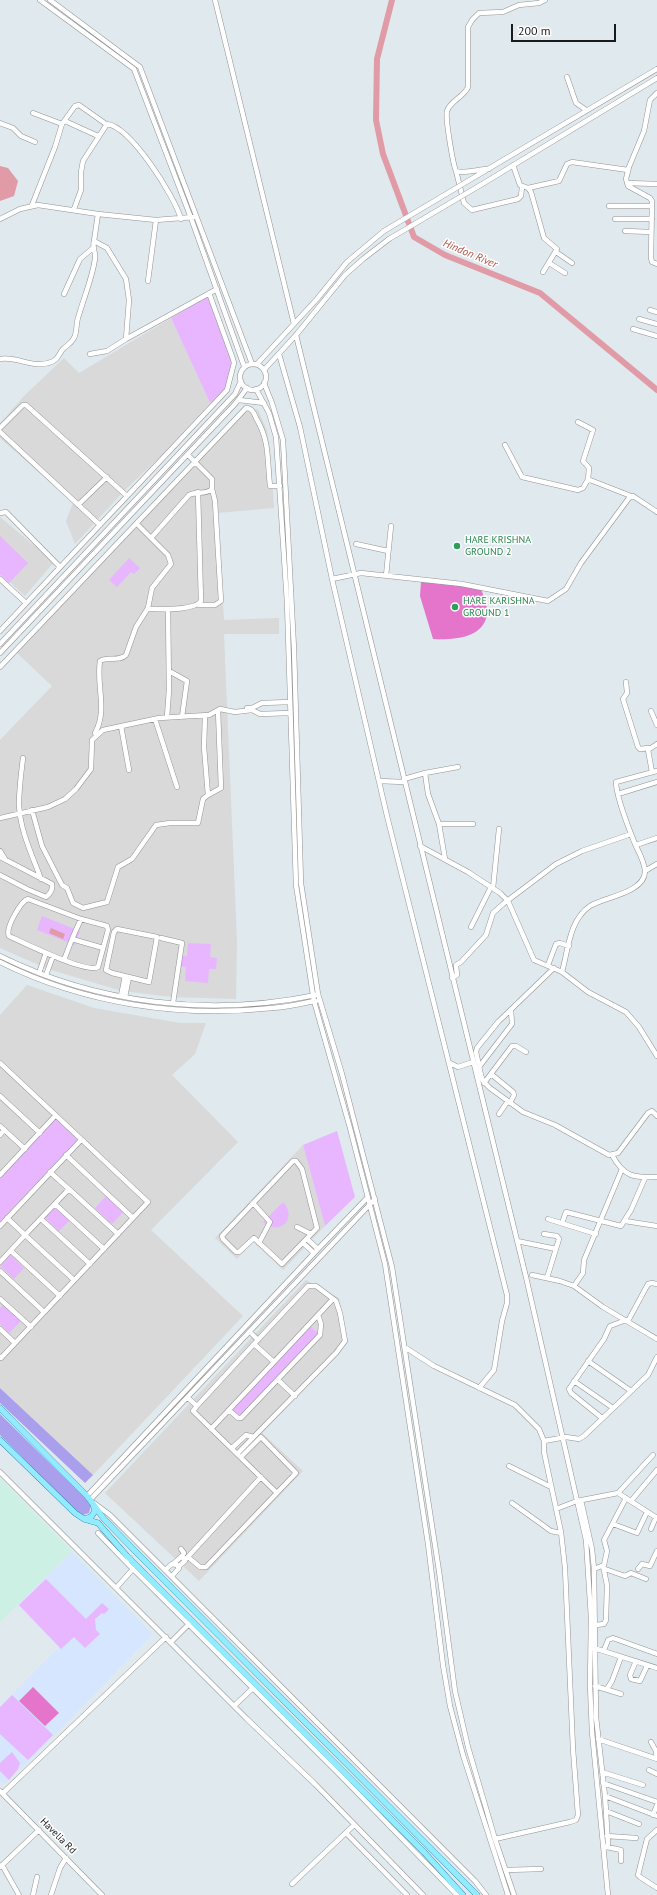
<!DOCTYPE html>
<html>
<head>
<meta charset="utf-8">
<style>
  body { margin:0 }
  #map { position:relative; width:657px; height:1895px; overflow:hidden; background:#dfe9ee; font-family:"PT Sans",sans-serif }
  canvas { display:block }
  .scale { position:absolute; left:511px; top:24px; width:105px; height:18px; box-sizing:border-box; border:2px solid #1b1b1b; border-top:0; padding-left:5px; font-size:12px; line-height:14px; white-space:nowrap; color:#1b1b1b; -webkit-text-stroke:3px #fff; paint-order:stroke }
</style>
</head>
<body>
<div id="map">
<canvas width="657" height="1895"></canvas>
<div class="scale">200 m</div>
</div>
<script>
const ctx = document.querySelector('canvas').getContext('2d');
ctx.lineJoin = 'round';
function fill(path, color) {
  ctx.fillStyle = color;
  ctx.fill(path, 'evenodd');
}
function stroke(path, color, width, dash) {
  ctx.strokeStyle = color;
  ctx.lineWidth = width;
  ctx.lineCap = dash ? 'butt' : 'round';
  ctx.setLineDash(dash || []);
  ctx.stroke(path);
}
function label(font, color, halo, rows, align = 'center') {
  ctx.font = font + ' "PT Sans",sans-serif';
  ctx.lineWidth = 3;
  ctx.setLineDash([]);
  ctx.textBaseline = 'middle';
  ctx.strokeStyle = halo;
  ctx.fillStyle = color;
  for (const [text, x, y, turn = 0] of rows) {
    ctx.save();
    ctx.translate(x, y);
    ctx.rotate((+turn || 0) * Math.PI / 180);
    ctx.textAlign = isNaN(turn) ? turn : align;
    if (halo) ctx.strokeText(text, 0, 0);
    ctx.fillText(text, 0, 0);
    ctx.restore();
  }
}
fill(new Path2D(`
  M171,318l39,85 -50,54 -34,32 -51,55 -9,-23 7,-18 -73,-65v-15l25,-28 39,-37 15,15z
  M244,406l14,4 9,20 3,18 4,60 -57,5 7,107 55,-2v16h-55l13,308 -1,57 -64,-2 -50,-6 -74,-22 -48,-21v-208l52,-54 -35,-33 118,-125z
  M0,517l54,45 -29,34 -25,-23z
  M27,985l67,23 86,15h26l-11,31 -23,21 66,67 -87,88 92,86 -150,159 -93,-87v-373z
  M303,1145l22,81 -42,44 -30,-28 -16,17 -22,-21z
  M306,1280l33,18 9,44 -86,91 41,38 -104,110 -94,-88z`), '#d8d9d8');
fill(new Path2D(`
  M0,1478l72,73 -72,71z`), '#ccf1e4');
fill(new Path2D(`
  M72,1552l81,82 -125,128 -23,-22 22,22 -23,22 -4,-4v-73l59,-60 -41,-42z`), '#d6e6ff');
fill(new Path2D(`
  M0,1388l93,87 -8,8 -85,-80z
  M0,1414l90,89 1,3 -2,7 -6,2 -4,-1 -79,-79z`), '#a99fed');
fill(new Path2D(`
  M208,296l25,63 -8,30 -15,14 -39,-85z
  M0,536l28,27 -19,20 -9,-8z
  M129,558l11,10 -6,6 -3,-2 -14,15 -8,-7z
  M42,916l38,15 -5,14 -38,-15z
  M188,943l23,1 -1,13 7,1 -1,11h-7l-1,14 -23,-2 1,-14 -9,-1 1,-11 9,1z
  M56,1118l22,21 -78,83v-44z
  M337,1131l18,66 -30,29 -22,-81z
  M106,1196l17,16 -11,12 -17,-16z
  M283,1202c15,16 -3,35 -20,20z
  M55,1206l15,14 -11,11 -15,-14z
  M10,1254l14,14 -10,11 -14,-13z
  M3,1305l18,16 -12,12 -9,-9v-16z
  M308,1324l12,11 -83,85 -11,-11z
  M46,1579l40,40 16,-16 7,6 -5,5 -2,-1 -7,6 1,11 4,4 -15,14 -11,-11 -13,12 -42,-44z
  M12,1695l41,40 -25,25 -28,-26v-27z
  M12,1752l8,11 -2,6 -9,11 -9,-9v-8z`), '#e8b6fe');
fill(new Path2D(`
  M421,582l41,3 19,4c3,8 7,17 6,25 -3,25 -36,26 -54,25l-13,-43z
  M33,1687l26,26 -14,13 -26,-25z`), '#e475cb');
fill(new Path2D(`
  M0,166l8,2 10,13 -4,15 -14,5z
  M51,928l14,6 -2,5 -14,-6z`), '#e09ba6');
stroke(new Path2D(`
  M392,0l-15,59 -1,61 7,34 31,83 31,18 95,38 117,97`), '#e09ba6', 6);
const minor = new Path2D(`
  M40,0l94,69 57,149 53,148
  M50,0l90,67 112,297
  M215,0l79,324
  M567,77l9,26 10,7
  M657,93l-7,7 -6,31 -15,36 -3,12 2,7 22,12 2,3 -1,57 1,4 5,2
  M33,113l29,11
  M65,121l33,15
  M0,123l13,5 8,8 14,6
  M513,165l7,20 8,3 3,4 13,46 13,11 -14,23
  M489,169c-10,0 -25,5 -33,2 -3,-7 -11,-53 -9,-60 4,-11 17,-14 21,-24v-60l4,-7 7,-7 24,-1 16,-7 20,-2 6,-3
  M456,171l8,32 8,7 46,-11 3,-3 1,-9
  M478,175l179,-106
  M484,183l173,-105
  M627,183l30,1
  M528,188l31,-7 8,-17 5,-2 56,8
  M32,205l23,-58 7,-23 13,-18 4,-1 27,19
  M609,206h43
  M74,209l7,-19v-18l2,-11 24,-37c24,3 68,73 74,95
  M0,219l20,-10 18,-4 60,9 58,6 38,-3
  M615,219h37
  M625,231l26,1
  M556,252l16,11
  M549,263l16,10
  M148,281l8,-61
  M64,294l16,-35 13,-11
  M650,310l7,2
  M639,319l18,5
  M633,329l24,7
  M296,335l230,942 60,263 5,77 -1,68 2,47 16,163
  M126,339l91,-50
  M90,354l17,-3 19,-12 3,-39 -3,-21 -19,-31 -13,-7 4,-27
  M279,354l21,73 32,152 55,237 120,479v8l-5,18 -8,49 -15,18
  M0,359c16,-3 32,9 48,4 10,-2 10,-8 15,-14 4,-4 8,-5 11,-11 3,-5 2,-14 4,-20 6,-21 14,-39 17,-59 1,-7 -3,-11 -1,-18
  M257,364l60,-65 30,-37 37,-31
  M240 377a13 13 0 1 1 26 0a13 13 0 1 1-26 0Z
  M264,370l32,-35 49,-60 18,-16 26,-20
  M264,383l8,20 11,37 11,209 7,234 17,111 24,80 50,193 47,304 16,120 13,56 27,92 19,56
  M256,389l13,24 7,24 11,165 9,283 17,110 1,6h2
  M239,400l25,3
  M578,422l15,8 -10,31 6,7 -1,12
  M0,428l23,-23h3l101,91
  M0,432l100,93
  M505,445l17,32 56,13 5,-2 4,-7 3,-1 41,16
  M78,505l29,-28
  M0,513l6,-1 54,55
  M151,538l38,-43c8,-4 17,0 23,-6v-10l-24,-24
  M356,544l32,7
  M386,576l5,-50
  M0,579l26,24
  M332,579l29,-6 101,11 86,17 18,-12 15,-26 48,-65 4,-2 24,16
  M199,605h16l6,-4 -6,-100 -3,-12
  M148,609c12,0 46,2 53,-8l-3,-109
  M0,631l227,-241 7,-27 -1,-4 -24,-66
  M0,644l235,-250 6,-13
  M0,653l235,-249 12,-16
  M0,667l246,-259c6,0 8,5 10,10 14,23 11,42 14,68h10
  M169,671l18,10 -5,36
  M626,682l1,11 -4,6 15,48 2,2 8,-1
  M247,708h5l10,-5 28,-1
  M651,711l6,14
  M205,716l-1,31 4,48
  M167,717l2,-27 -1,-81
  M155,719l22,68
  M121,726l8,44
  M95,733c13,-23 1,-47 5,-72 7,-5 19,1 26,-6l10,-28 12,-19 4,-20 19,-24 -3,-9 -31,-31
  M23,758c-2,16 -4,31 -4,47 1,25 13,50 22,74
  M652,772l-4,-22 9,-6
  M425,773l3,21 11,30 6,35
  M404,779l21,-6 33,-6
  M379,781l25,1
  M618,794l39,-12
  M32,810l10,36 20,39 5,3 6,15 10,5 24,-6 11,-35 14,-8 24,-34 14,-2h28l5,-24 5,-4 13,-7 -3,-78
  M0,818l48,-11 17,-8 11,-10 15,-20 1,-29 11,-10 56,-12 50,-3 11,-6 15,3 17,-2 8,4 30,-1
  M439,824h34
  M636,845l21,-7
  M420,846l48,26 32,21 8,8 26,59 28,12 26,20 38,20 13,15 18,29
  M0,851l5,8
  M0,857l52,27c1,6 -2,10 -6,13l-19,-8 -27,-14
  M645,871l12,-7
  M493,888l6,-59
  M28,899l53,20 26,7 1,4 -10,37c-11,7 -76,-25 -89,-31 -4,-8 12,-35 19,-37z
  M81,919l-9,20 31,9
  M471,927l20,-40
  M117,929l40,8 -8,45 -37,-9 -6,-3 8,-38z
  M161,938l21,5 -9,60
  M0,956c97,48 210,61 316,39
  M64,960l8,-21
  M0,962c84,42 180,56 272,46 14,-1 29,-4 42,-7l36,127 35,136 43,280 15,121 7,41 13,49 45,140
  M548,965l8,-21 4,-1 9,3
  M554,968l-56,54 -21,26 -1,4 5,23 2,6 7,7 33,24 32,13 54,30 9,-2 30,-40 4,-2 5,5
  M562,972c6,-21 7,-52 28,-66 14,-9 54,-13 55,-34 0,-9 -6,-20 -10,-28 -6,-15 -19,-47 -19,-62l41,-11
  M39,973l7,-20
  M46,975l7,-19
  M452,978l5,-3 -1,-10 5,-3 25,-27 7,-22 10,-9 53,-40 26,-13 49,-17
  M121,996l4,-20
  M125,997l4,-20
  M0,1063l148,139 -147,156 -1,-1
  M450,1063l8,4 15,-5
  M479,1067l33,-43 -1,-14
  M491,1074l22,18 1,3 -4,8
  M484,1083l28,-37h4l10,6
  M0,1096l40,37
  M499,1114l9,-13
  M0,1126l25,23
  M0,1135l4,-5
  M66,1155l67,63
  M612,1155c12,22 22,23 45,22
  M293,1161h3l6,8 15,59 -35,36 -28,-26 -15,14h-3l-13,-13 -1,-3z
  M0,1175l55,-59
  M69,1189l49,45
  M253,1203l17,19 -11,21
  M55,1204l49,45
  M7,1218l18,17 44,-46 -19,-17
  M41,1219l49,45
  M548,1219l48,15
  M625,1221l32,5
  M562,1223l4,-11 55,14 10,-16 14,-32
  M0,1226l81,-86
  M297,1227l14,7
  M544,1234l13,2 2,3 -12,39
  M307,1239l11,10
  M517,1241l39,8
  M303,1243l11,10
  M11,1251l49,45
  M0,1262l25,-27 49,45
  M0,1271l44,41
  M532,1275l28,6 14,5 29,21 54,32
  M574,1286l9,-13 1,-13 38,-91
  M0,1299l31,28
  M318,1315l15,-16
  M628,1321l20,-37 4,-1 5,1
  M0,1329l15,14
  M250,1332l8,8
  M406,1348l28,18 81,39 24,24 5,12v11l17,80 4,36 8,181 5,66 -2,5 -6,2 -75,17
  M588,1361l43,30
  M278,1380l17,16
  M574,1381l39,27
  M188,1398l9,8 -4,5 84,82
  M197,1406l57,-62
  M230,1411l8,7h3l79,-83 1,-11 -3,-9 -44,47
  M602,1418l-31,-25 -2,-4 35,-50 6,-13 16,-6
  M211,1429l63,-67 -20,-18 54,-58h8l20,15 4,12 5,28 -9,12 -98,100
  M544,1441l22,-4 13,2 5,-3 64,-61 9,-18
  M232,1448l14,-13 7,2
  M509,1466l42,21
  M0,1472l247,247 68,65 108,111
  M618,1493l35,-38
  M87,1496l231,-247 50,-52
  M90,1500l285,-301
  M581,1500l11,49 2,20 2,148 9,79 3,48 -1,3 -3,1
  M631,1501l26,-31
  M94,1503l16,12 47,47 318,319 11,14
  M512,1503l39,28 10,2
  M556,1509l21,-8 41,-8 39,25
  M613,1524l24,9 10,-21
  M651,1529l5,-12
  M98,1533l28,29
  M181,1549l3,4 -2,3
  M188,1557l12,10h6l90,-94 -35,-36 -20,20
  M130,1558l-4,4 7,7 204,203 120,123
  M185,1560l76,-83
  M174,1563l8,-7 3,5 -7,6
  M594,1569l10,-4 3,-14 -3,-11 22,-42
  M605,1569l20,7 6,-3 15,6
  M638,1569l4,-5 8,2 7,-15
  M165,1570l7,-6 5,1 2,3 -7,8
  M116,1588l17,-19
  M596,1625l8,-1 2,-4 1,-35 -4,-19
  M171,1642l18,-18
  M594,1648l63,20
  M604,1650l4,-10 5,-2 44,16
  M636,1661l-6,14 1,4 9,2 7,-15
  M595,1686l26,8
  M607,1689l5,-8 9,-24
  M234,1706l19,-18
  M598,1739l59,20
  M651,1742l5,9 1,8
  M649,1770l8,4
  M602,1772l41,13
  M603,1783l54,19
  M0,1791l102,104
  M3,1793l163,-156
  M605,1796l52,20
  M606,1811l33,13
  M653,1815l4,-10
  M657,1830l-10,9 -9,36 2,2 17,11
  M346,1833l61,62
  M607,1836l29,2
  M607,1847l14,3v11
  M2,1865l17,30
  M0,1867l39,-37
  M506,1870l35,-1
  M292,1884l62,-59
  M33,1895l4,-18
  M51,1895l9,-27 6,-10`);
const major = new Path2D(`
  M0,1408l87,88 6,8 2,7 -4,6 -7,2 -9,-6 -75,-73
  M93,1504l11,15 32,33 341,343
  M84,1519l14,4 29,33 297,296 39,43`);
stroke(minor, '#929292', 5.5);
stroke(major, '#006891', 6);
stroke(minor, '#fff', 4.5);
stroke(major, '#92ebff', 5.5);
const minorBridge = new Path2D(`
  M384,231l94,-56
  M389,239l95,-56`);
stroke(minorBridge, '#929292', 5.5, []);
stroke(minorBridge, '#fff', 4.5);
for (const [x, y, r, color] of [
  [457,546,4,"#2e9e5b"],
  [455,607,4,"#2e9e5b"]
]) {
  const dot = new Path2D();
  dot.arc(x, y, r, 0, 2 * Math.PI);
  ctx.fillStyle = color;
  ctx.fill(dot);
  stroke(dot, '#fff', 1.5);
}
label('10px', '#27864d', '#fff', [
  ["HARE KRISHNA",465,540],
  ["GROUND 2",465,552],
  ["HARE KARISHNA",463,601],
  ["GROUND 1",463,613]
], 'left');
label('10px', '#1b1b1b', '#fff', [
  ["Havelia Rd",58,1836,45]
]);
label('italic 11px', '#b14e41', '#fff', [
  ["Hindon River",470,254,23]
]);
</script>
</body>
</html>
